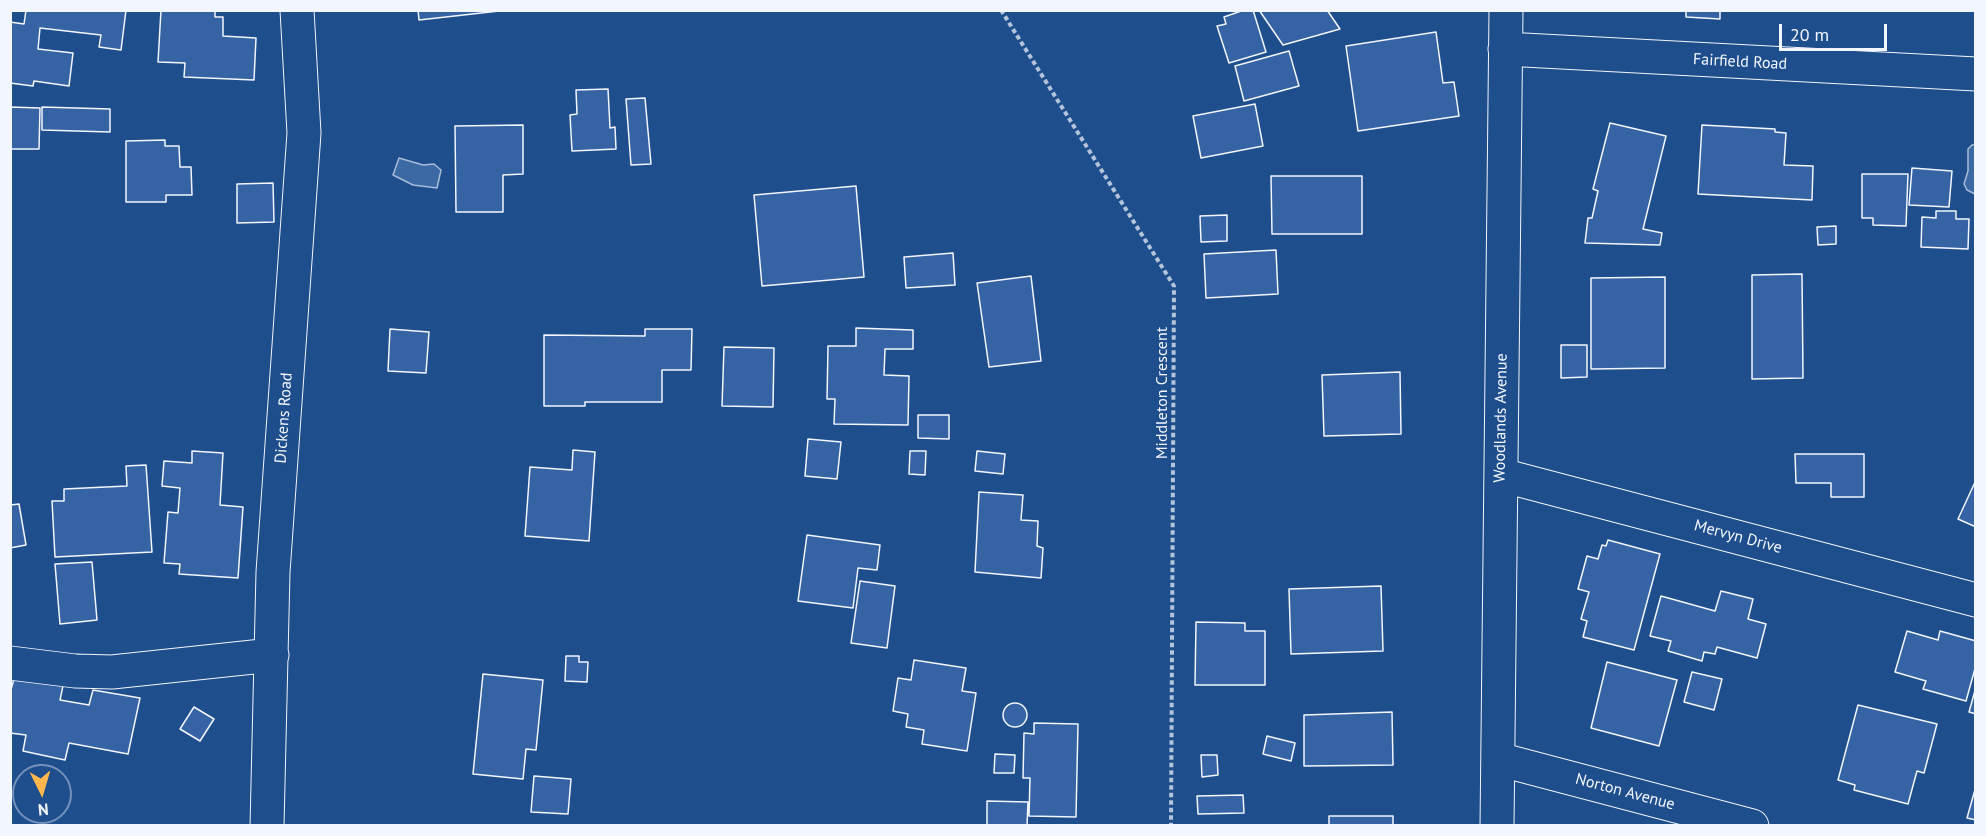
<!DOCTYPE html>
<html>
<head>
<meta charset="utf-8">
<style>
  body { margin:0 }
  #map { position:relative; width:1986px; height:836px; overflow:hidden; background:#1f4e8c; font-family:"PT Sans",sans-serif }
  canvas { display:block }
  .frame { position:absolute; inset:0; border:12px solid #f2f6ff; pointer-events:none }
  .north { position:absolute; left:12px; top:764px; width:60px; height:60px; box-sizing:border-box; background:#1f4e8c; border:2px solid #7391ba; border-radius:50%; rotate:175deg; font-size:16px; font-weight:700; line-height:24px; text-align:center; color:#f2f6ff }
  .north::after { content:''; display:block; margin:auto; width:21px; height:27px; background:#ffb74d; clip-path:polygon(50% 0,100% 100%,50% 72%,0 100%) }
  .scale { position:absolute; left:1779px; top:24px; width:108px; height:27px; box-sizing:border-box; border:3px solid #f2f6ff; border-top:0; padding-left:8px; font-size:18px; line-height:21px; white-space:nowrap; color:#f2f6ff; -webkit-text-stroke:4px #1f4e8c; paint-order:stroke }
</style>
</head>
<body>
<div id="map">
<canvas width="1986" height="836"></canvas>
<div class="frame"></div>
<div class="north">N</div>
<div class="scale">20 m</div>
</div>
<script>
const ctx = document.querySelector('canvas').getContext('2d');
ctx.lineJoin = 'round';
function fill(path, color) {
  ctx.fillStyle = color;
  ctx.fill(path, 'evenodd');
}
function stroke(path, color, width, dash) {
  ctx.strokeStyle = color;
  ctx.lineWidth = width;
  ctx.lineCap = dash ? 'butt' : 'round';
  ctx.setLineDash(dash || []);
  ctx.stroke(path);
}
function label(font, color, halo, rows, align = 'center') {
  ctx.font = font + ' "PT Sans",sans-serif';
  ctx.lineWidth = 4.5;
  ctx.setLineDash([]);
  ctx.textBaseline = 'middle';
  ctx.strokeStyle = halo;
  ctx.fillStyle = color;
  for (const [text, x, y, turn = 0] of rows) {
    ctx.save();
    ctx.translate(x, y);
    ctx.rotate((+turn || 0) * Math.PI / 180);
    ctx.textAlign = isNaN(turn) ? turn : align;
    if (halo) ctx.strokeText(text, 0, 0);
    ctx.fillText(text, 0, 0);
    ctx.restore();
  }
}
const water = new Path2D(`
  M1972,145h3v49l-8,-4 -3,-6 4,-13v-22z
  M399,158l24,7 11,-1 7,6 -4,18 -24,-3 -20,-10z`);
fill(water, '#3b69a3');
stroke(water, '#a8bbd7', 1.5);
const building = new Path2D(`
  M26,10h100l-5,40 -22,-3 2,-12 -61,-7 -2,21 35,4 -4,33 -35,-5 -1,5 -23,-3v-61l14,2z
  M161,10h54v7h8v19l33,2 -2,42 -70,-3 1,-14 -27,-1z
  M418,10h90l-89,10z
  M1244,10h9l13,42 -37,11 -12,-37 9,-2 -2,-7z
  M1259,10h68l13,19 -57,16z
  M1686,10h34v9l-34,-2z
  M1436,32l7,51 11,-1 5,34 -101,15 -12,-85z
  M1289,51l10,35 -55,15 -9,-35z
  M608,89l2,39 5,-1 1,22 -44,2 -2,-36 7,-1 -1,-24z
  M645,98l6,66 -20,1 -5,-66z
  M1255,104l8,42 -62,12 -8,-42z
  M10,107l30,1 -1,41h-29z
  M42,107l68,2v23l-68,-2z
  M1610,123l56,13 -23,93 19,4 -2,12 -75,-2 3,-25h4l6,-27 -5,-2z
  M523,125v49l-20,1v37h-47l-1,-86z
  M1702,125l73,4v3l11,1 -2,32 29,1 -1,34 -114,-6z
  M165,140v6h14l1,21h11l1,28h-26v7h-40v-61z
  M1912,168l40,3 -3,36 -40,-2z
  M1862,174h46l-2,52 -33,-1v-7h-11z
  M1271,176h91v58h-90z
  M273,183l1,39 -37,1v-39z
  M856,186l8,91 -102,9 -8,-91z
  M1936,211h20v8h13l-1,30 -47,-2 1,-30 14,1z
  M1227,215v26l-26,1 -1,-26z
  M1836,226v18l-18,1 -1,-18z
  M1276,250l2,44 -72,4 -2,-44z
  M953,253l2,32 -49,3 -2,-31z
  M1802,274l1,104 -51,1v-104z
  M1031,276l10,85 -52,6 -12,-84z
  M1665,277v91l-74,1v-91z
  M856,328l57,2v19h-28l-1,26 25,1 -1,49 -74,-1 1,-25h-8l1,-53h28z
  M390,329l39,3 -3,41 -38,-2z
  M645,329h47l-1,41h-29v32h-77v4h-41v-71l101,1z
  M1561,345h26v32l-26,1z
  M724,347l50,1 -1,59 -51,-1z
  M1400,372l1,62 -77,2 -2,-61z
  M918,415h31v24l-31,-1z
  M808,439l33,3 -4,37 -32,-3z
  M573,450l22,2 -6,89 -64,-5 5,-69 42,3z
  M192,451l31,2 -3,52 23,2 -5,71 -59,-4 1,-10 -16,-1 4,-51 10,1 2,-25 -18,-2 2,-25 28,2z
  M910,451h16l-1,24 -16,-1z
  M977,451l28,3 -2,20 -28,-3z
  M1795,454h69v43h-33v-14h-35z
  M146,465l6,87 -97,5 -3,-56h12v-12l63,-3 -1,-20z
  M1976,480v47l-18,-8z
  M979,492l44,3 -2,25 17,1 -1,25 6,2 -2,30 -66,-6z
  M19,504l7,41 -16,3v-43z
  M807,535l73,10 -3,25 -19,-2 -5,40 -55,-7z
  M1608,540l52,14 -26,96 -51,-13 4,-16 -6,-2 8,-27 -11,-3 9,-33 11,3 4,-14 4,1z
  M92,562l5,58 -37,4 -5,-60z
  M860,581l35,5 -8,62 -36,-5z
  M1381,586l2,65 -92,3 -2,-65z
  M1721,591l32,8 -5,20 18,5 -9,34 -40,-11 -2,7 -11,-2 -2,9 -34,-10 3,-10 -21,-5 11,-40 54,15z
  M1196,622l49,1v8h20v54h-70z
  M1907,631l31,9 2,-9 36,10v24l-10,36 -43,-12 3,-8 -31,-9z
  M566,656h13v6h9l-1,20 -22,-1z
  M914,660l52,8 -4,23 14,2 -9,58 -45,-7 2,-14 -18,-3 2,-13 -15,-3 5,-33 13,2z
  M1607,662l70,18 -18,66 -68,-18z
  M16,672l48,9 -4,19 29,5 4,-15 47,8 -12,56 -59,-11 -4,17 -42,-9 3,-16 -16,-2v-40z
  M1692,672l30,7 -8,31 -30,-8z
  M483,674l60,6 -7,70 -10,-1 -3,30 -50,-5z
  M1976,687v27l-7,-2z
  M1003 715a12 12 0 1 1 24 0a12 12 0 1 1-24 0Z
  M1858,705l79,19 -13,49 -7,-2 -9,33 -54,-14 1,-5 -17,-5z
  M194,707l20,12 -14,22 -20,-12z
  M1392,712l1,53 -89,1v-51z
  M1034,723l44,1 -2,93 -47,-1 1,-38h-7l1,-45 10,1z
  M1267,736l28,7 -4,18 -28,-7z
  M995,754l20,1 -1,18h-20z
  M1201,755h16l1,20 -16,2z
  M534,776l37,3 -3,35 -37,-2z
  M1976,786v34l-9,-2z
  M1243,795l1,18 -46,1 -1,-18z
  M987,801l41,1 -1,24h-40z
  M1329,816h64v10h-64z`);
fill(building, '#3563a3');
stroke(building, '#f2f6ff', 1.5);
const minor = new Path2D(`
  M1505,49l471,25
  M1501,475l475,125
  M10,663l65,8 37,1 160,-17
  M1498,759l254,67
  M267,826l6,-254 31,-439 -7,-123
  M1497,826l9,-816`);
stroke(minor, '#f2f6ff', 35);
stroke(new Path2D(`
  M1001,10l173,276 -3,540`), '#b3c4dc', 4, [4.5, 3]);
stroke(minor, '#1f4e8c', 33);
label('16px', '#f2f6ff', '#1f4e8c', [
  ["Fairfield Road",1740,62,3],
  ["Middleton Crescent",1162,393,-90],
  ["Dickens Road",284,418,-86],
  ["Woodlands Avenue",1501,418,-89],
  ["Mervyn Drive",1738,537,15],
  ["Norton Avenue",1625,792,15]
]);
</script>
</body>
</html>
